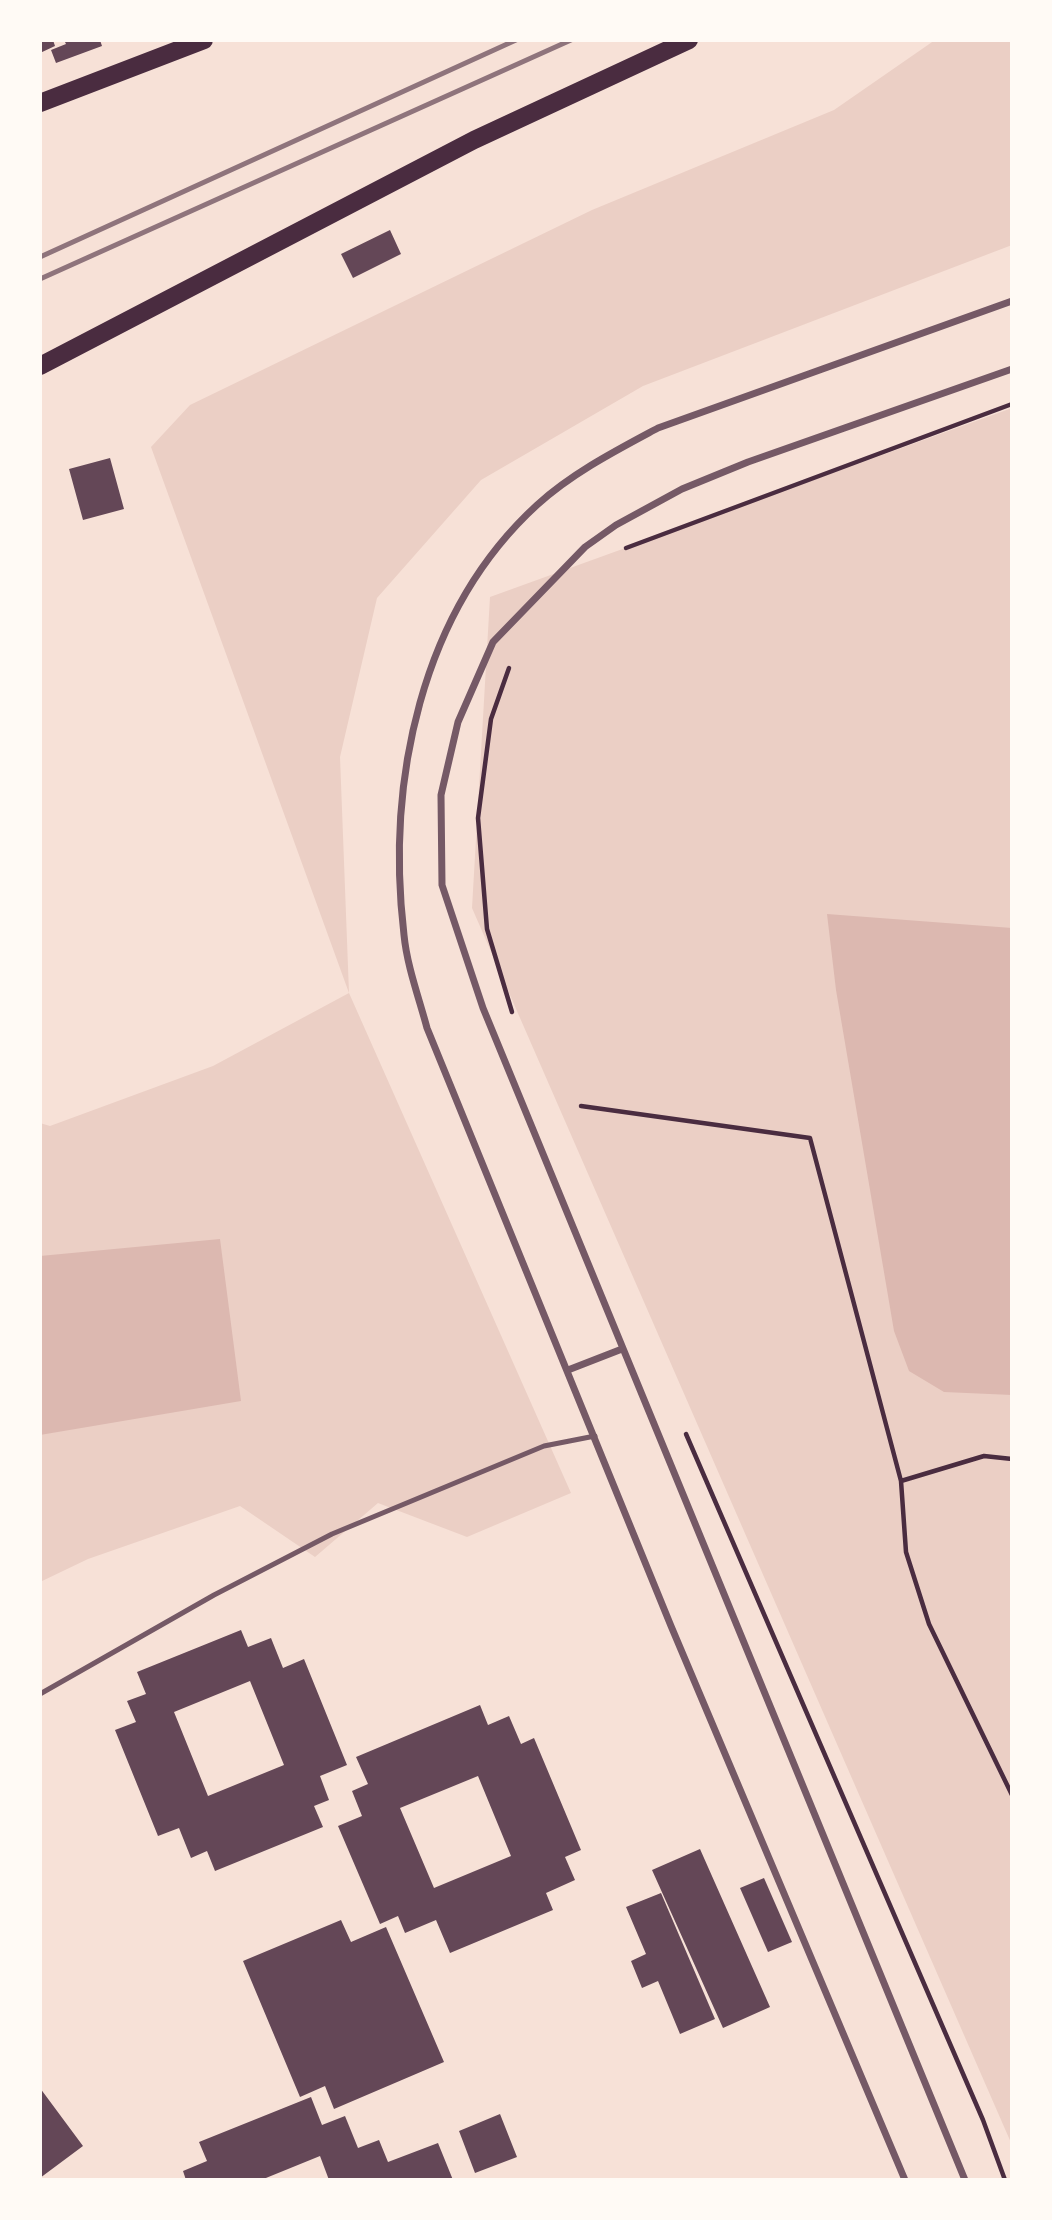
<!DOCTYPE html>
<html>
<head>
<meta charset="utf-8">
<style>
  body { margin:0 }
  #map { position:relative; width:1052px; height:2220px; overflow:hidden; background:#f7e1d7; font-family:"Fira Sans",sans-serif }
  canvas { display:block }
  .frame { position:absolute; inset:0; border:42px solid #fffaf5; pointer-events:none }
</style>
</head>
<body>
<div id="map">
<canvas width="1052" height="2220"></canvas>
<div class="frame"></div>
</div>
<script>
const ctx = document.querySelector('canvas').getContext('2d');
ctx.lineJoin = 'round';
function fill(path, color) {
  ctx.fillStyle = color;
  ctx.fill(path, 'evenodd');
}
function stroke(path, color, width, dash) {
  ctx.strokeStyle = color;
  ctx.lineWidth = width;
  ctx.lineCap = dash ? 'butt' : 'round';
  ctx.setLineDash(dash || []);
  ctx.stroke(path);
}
fill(new Path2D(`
  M935,40h77v205l-369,141 -162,94 -104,118 -37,159 9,236 222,500 -104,44 -89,-34 -63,54 -75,-51 -152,53 -48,23v-459l10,3 163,-60 136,-73 -198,-546 39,-42 402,-195 242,-100z
  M1012,408v1737l-540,-1237 18,-311z`), '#ebcfc5');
fill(new Path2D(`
  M827,914l185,14v467l-68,-3 -35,-21 -15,-40 -58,-341z
  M220,1239l21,162 -201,34v-179z`), '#dcb8b0');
fill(new Path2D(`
  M40,40h13l2,6 -15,7z
  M64,40h36l2,6 -46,17 -5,-13 15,-6z
  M390,230l11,24 -48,24 -12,-24z
  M110,458l14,51 -41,11 -14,-51z
  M241,1630l7,17 23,-9 12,30 21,-9 43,106 -27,11 9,24 -15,6 9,21 -108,44 -8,-20 -16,7 -12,-30 -21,8 -43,-106 21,-8 -9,-21 19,-7 -9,-22zM250,1681l34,84 -76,31 -34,-84z
  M480,1705l8,20 21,-9 12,28 13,-6 47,112 -16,7 10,23 -29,13 7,17 -103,43 -14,-33 -31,13 -7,-17 -18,8 -42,-98 24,-10 -10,-25 16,-7 -12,-27zM478,1776l33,80 -77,32 -34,-80z
  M700,1849l70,158 -47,21 -71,-158z
  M764,1878l28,64 -24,10 -28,-64z
  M661,1893l54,126 -35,15 -22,-53 -16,7 -11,-27 15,-7 -20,-47z
  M341,1920l10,22 35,-15 58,135 -110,47 -9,-23 -25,11 -57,-136z
  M40,2088l43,58 -43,32z
  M311,2097l11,28 23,-9 13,32 21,-8 9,22 50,-19 15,37h-124l-9,-24 -59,24h-75l-3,-9 24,-10 -8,-19z
  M500,2114l17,43 -42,16 -16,-42z`), '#644757');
stroke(new Path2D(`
  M626,548l386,-144
  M509,668l-18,51 -13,99 9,111 25,83
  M581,1106l229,32 91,343
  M686,1434l297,686 22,60
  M1012,1459l-28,-3 -83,25 5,71 23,72 83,171`), '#4a2c40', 4.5);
stroke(new Path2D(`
  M40,1694l174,-99 118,-61 212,-88 51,-10`), '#755966', 5);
stroke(new Path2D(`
  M568,1370l54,-21
  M905,2180l-234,-554 -244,-598c-8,-30 -20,-62 -23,-93 -18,-152 16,-323 133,-430 35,-32 80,-55 121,-77l354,-127
  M965,2180l-482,-1172 -41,-123 -1,-90 17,-73 35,-80 92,-95 31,-22 66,-36 66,-27 264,-93`), '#755966', 7);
stroke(new Path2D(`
  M40,103l164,-63
  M40,366l434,-226 215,-100`), '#4a2c40', 18);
stroke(new Path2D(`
  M40,257l476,-217
  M40,279l531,-239`), '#8f747c', 5);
</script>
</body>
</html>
